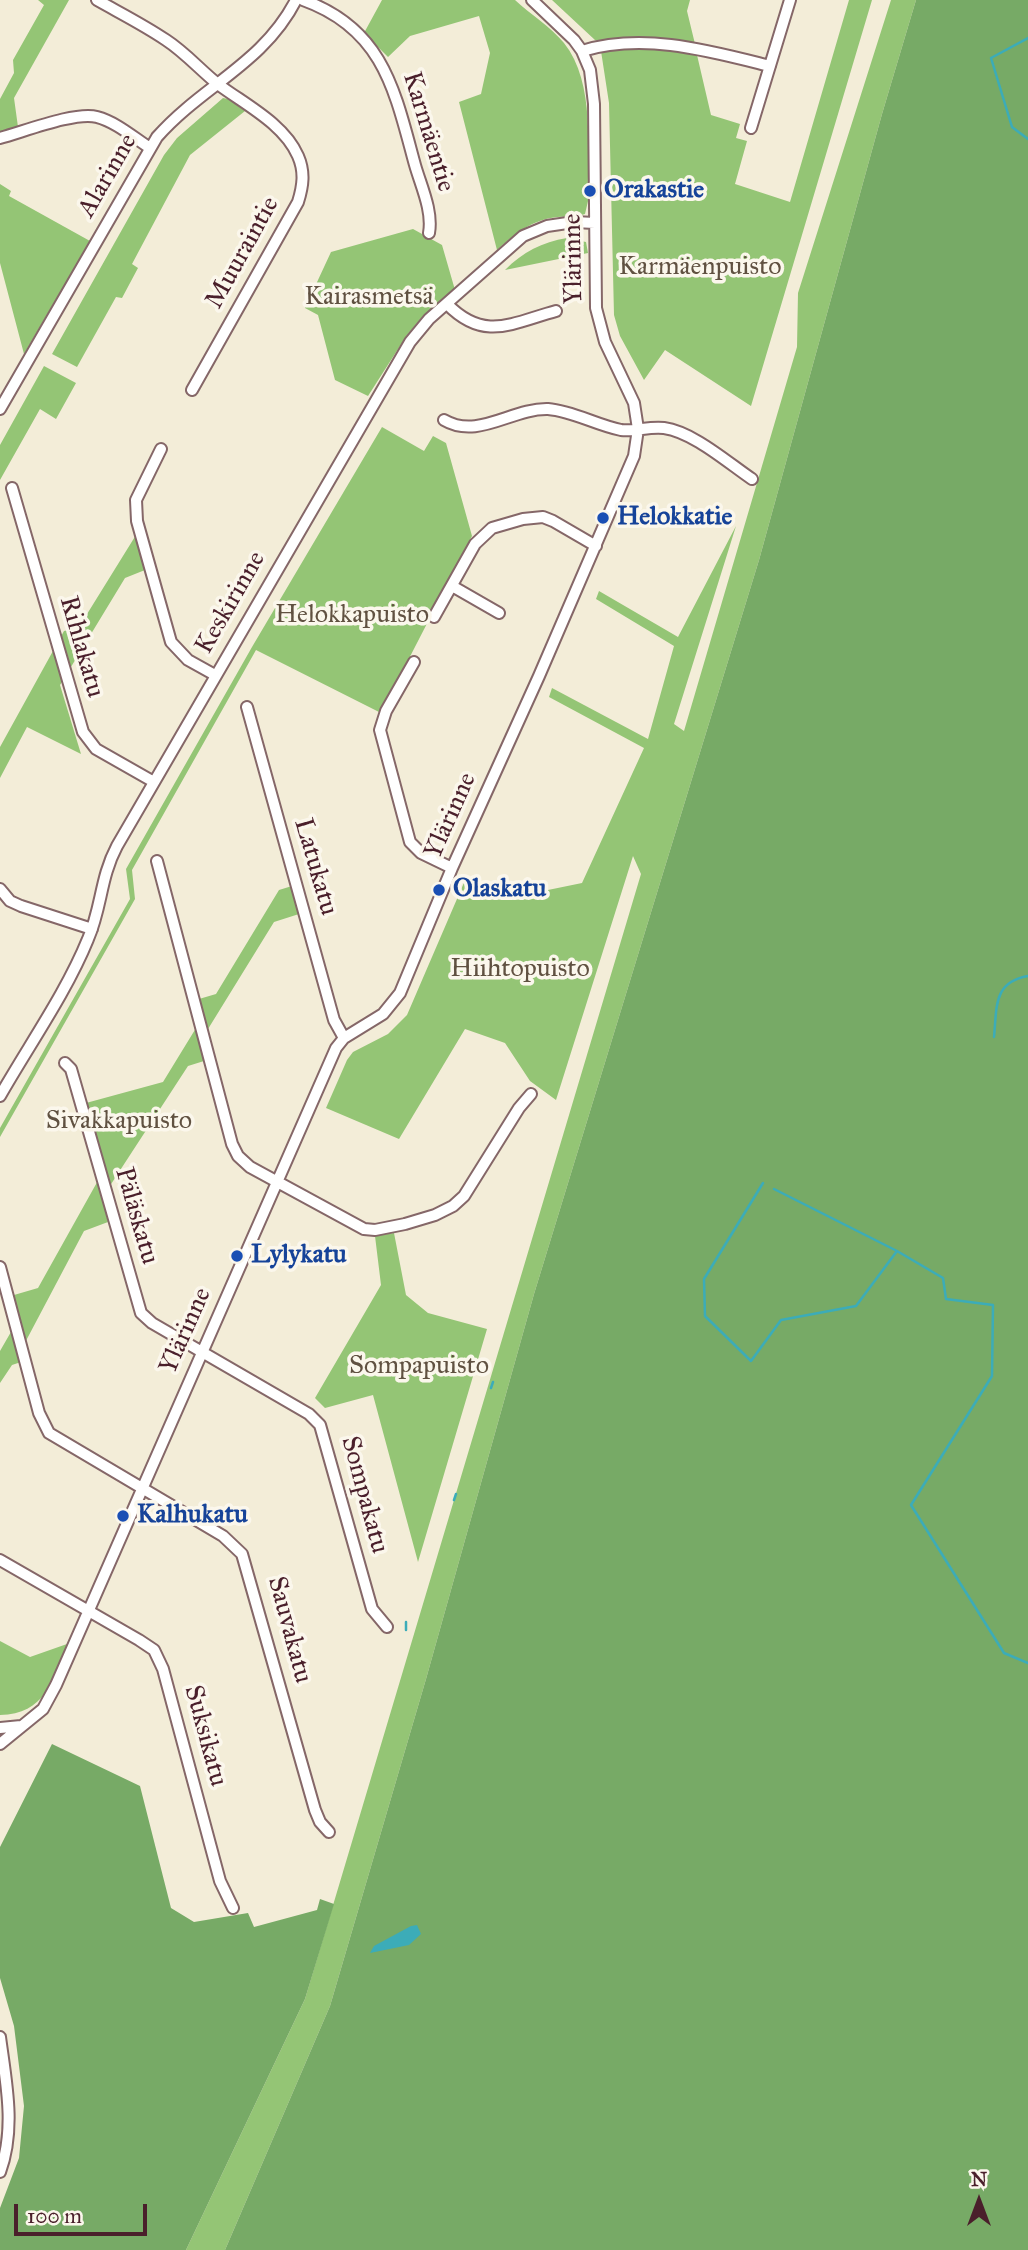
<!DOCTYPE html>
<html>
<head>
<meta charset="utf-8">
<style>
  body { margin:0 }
  #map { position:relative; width:1028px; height:2250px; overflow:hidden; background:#f3edd8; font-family:"IM FELL Great Primer",serif }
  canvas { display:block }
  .north { position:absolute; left:944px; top:2166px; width:70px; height:70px; -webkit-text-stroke:5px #fbf7ec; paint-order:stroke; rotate:0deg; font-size:19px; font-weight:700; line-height:28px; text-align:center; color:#4a1f2b }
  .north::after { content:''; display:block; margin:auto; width:24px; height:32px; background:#4a1f2b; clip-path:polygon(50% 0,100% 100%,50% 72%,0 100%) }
  .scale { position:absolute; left:14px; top:2204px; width:133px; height:32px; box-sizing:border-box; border:4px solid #4a1f2b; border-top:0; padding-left:9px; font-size:21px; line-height:24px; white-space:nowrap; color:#4a1f2b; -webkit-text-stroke:5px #fbf7ec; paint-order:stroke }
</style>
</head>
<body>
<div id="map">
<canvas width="1028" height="2250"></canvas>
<div class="north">N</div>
<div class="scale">100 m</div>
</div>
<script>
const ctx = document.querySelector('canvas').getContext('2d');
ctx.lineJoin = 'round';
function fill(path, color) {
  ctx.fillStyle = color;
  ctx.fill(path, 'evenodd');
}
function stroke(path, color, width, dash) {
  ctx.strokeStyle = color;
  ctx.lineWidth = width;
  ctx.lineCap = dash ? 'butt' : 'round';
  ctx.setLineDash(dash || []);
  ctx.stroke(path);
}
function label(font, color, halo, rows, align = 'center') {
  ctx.font = font + ' "IM FELL Great Primer",serif';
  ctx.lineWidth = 7;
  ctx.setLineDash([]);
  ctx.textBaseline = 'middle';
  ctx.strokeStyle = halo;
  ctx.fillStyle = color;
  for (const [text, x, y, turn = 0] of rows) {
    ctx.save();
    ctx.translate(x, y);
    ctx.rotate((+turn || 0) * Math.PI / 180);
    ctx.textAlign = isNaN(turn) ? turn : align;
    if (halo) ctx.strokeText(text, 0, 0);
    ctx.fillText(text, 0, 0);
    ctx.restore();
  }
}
fill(new Path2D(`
  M38,0h31l-55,98 4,29 -18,6v-34l14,-26 -1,-13 31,-55z
  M382,0h133c15,14 36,27 49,43 32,40 23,109 24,158l-3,13c-10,4 -18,2 -28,3 -26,3 -42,17 -60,33l-38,-148 22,-8 9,-41 -11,-37 -69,20 -22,21 -24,-24z
  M552,0h138l-3,11 8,33 -69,-7 -25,5 -6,-2z
  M849,0h23l-121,406 -86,-56 -21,30 -24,-44 -6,-21 -5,-212 -8,-52c32,-5 64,-2 96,4l14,60 29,9 -4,14 11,3 -12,43 55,18z
  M891,0h25l-34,114 -123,446 -225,734 -108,385 -96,327 -105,244h-39l119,-251 336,-1125 -8,-18 -77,244 -26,-19 -25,-38 -40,-14 -66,110 -73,-31 21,-48 6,-8 35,-18 19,-19 59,-137 43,20 73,-15 62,-135 -95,-51 3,-9 96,51 26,-93 -78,-47 3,-8 79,46 58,-111 -62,198 10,7 113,-384 1,-54z
  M223,98l5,1 17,12 -55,44 -58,109 6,4 -16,30 -6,-1 -39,70 -25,-13 112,-199 13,-17z
  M0,184l11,7 -2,5 81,45 -66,113 -24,-91z
  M413,229l29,16 13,45 -32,26 -16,19 -39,61 -33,-16 -17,-65 -13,-7 26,-56z
  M567,238l19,4 2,11 -83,17c18,-18 37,-28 62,-32z
  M44,366l32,17 -20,36 -16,-10 -40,71v-35z
  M382,427l42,24 9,-15 13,7 26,93 -91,177 -125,-63 -124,220 3,29 -135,238v-9l130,-229 -4,-30 126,-222z
  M136,535l9,35 -20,8 -65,107 21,69 -54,-27 -27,51v-31l64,-116 15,-4z
  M292,886l7,28 -25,8 -74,120 4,19 -16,5 -86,132 6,24 -24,9 -65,123 2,8 -9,3 -12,18v-32l19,-33 -5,-23 24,-7 67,-120 -19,-65 77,-21 41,-67 -5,-16 17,-5 63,-104z
  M394,1233l12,62 22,18 59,16 -69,233 -45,-167 -48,13 -10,-10 66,-113 -6,-49z
  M0,1641l30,16 37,-13c-14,37 -22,70 -67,71z`), '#94c575');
fill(new Path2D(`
  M916,0h112v2250h-803l105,-244 96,-327 108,-385 225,-734 123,-446z
  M52,1744l88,42 31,122 23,14 54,-9 6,14 63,-17 3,-11 14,5 -29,95 -119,251h-186v-42l19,-50 5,-52 -10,-80 -14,-48v-131z`), '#7a6');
fill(new Path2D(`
  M417,1925l4,9 -12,11 -39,8 4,-7 37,-20z`), '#3cacb8');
stroke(new Path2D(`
  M1028,38l-37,20 21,69 16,12
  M994,1037c3,-30 -1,-55 34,-61
  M763,1183l-59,96 1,37 46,45 30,-41 75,-14 41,-55
  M774,1189l123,62 46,27 3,21 47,6 -1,71 -81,129 93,148 24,10
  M491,1388l2,-6
  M454,1500l2,-6
  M406,1630v-8`), '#3cacb8', 2.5);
const minor = new Path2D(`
  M97,0c23,13 47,25 69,40 20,13 35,31 53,45 27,20 65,39 79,71 7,16 5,30 0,46l-106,188
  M303,0c81,29 92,92 112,165 6,21 18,46 14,68
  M582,51c62,-19 128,0 188,15
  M751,128l39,-128
  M0,138c23,-6 76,-27 97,-21 19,5 36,20 53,31
  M447,304c37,38 65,19 109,7
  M0,409l157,-272c46,-52 106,-73 139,-137
  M444,420c34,20 68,-12 104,-11 25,2 48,16 73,21 14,2 28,-4 43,-2 29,4 63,34 88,51
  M161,449l-25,51 1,21 34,121 17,18 27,15
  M12,488l71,244 13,17 58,33
  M452,586l47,27
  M434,617l41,-73 17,-16 31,-9 20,-2 10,4 43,25
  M414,662l-28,49 -6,19 30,112 11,11 31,15
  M247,707l87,313 10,18
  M157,861l75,283 6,12 12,11 114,62 11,1 30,-6 30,-9 18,-9 11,-10 55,-88 12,-14
  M0,889l10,12 11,5 71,23
  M65,1063l6,6 70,244 11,10 157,91 11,11 52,184 15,18
  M0,1096c29,-51 66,-103 88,-157 14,-32 12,-61 29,-93l293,-504 19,-23 94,-83 24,-10 27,-4 21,1
  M0,1267l39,146 10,20 174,103 19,18 73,256 5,12 9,10
  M0,1560l139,80 15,10 9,19 57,212 13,27
  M0,1728l21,-2
  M0,1744l43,-35 13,-24 280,-637 8,-10 39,-24 17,-21 52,-125 87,-192 95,-220 4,-27 -4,-26 -29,-61 -9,-34 -2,-204 -4,-34 -8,-19 -8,-11 -42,-40
  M0,2037c6,45 16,91 0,135`);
stroke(minor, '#856768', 14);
stroke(minor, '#fff', 10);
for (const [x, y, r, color] of [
  [590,191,7,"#1a4fb4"],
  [603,518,7,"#1a4fb4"],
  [439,890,7,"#1a4fb4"],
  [237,1256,7,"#1a4fb4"],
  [123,1516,7,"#1a4fb4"]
]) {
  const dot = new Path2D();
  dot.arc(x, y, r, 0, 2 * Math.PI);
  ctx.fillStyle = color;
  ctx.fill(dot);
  stroke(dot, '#fbf7ec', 2.5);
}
label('26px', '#4a1f2b', '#fbf7ec', [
  ["Karmäentie",428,132,73],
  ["Alarinne",108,176,-60],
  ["Muuraintie",243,253,-61],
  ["Ylärinne",574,259,-91],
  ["Keskirinne",231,603,-60],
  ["Rihlakatu",81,647,74],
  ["Ylärinne",451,816,-66],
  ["Latukatu",315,867,74],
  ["Päläskatu",136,1216,74],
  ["Ylärinne",186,1331,-66],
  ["Sompakatu",364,1495,75],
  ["Sauvakatu",289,1630,75],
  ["Suksikatu",205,1736,75]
]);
label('bold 26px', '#164399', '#fbf7ec', [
  ["Orakastie",604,191],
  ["Helokkatie",617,518],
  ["Olaskatu",453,890],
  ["Lylykatu",251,1256],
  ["Kalhukatu",137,1516]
], 'left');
label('26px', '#605141', '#fbf7ec', [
  ["Karmäenpuisto",700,268],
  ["Kairasmetsä",369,298],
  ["Helokkapuisto",352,616],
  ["Hiihtopuisto",520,970],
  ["Sivakkapuisto",119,1122],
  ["Sompapuisto",419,1367]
]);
</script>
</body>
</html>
